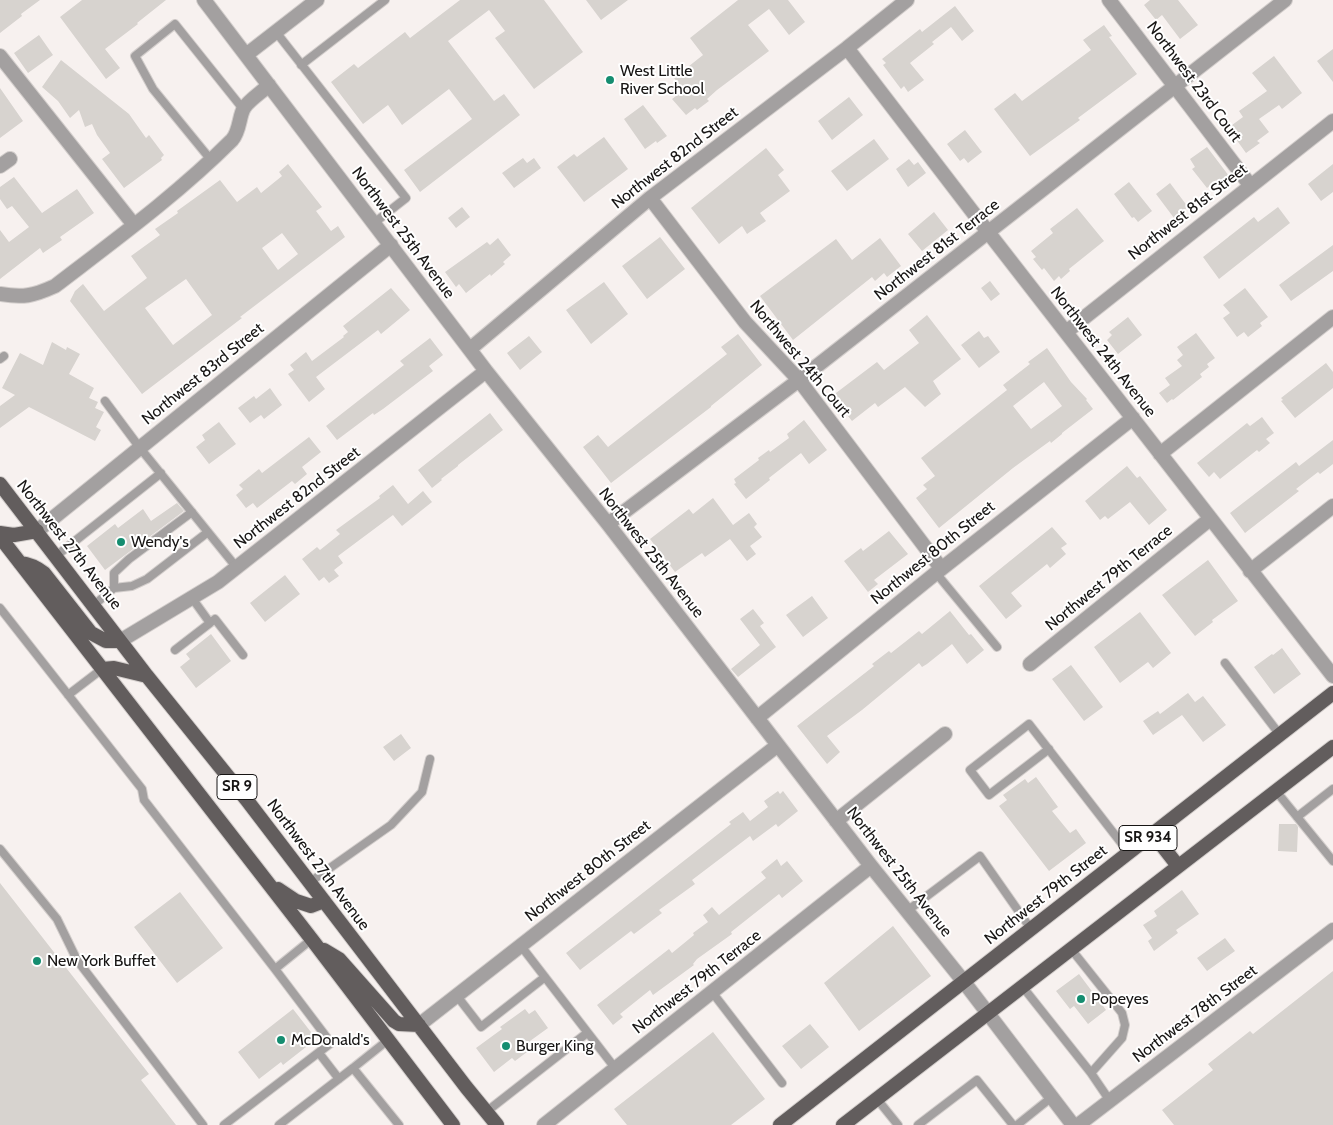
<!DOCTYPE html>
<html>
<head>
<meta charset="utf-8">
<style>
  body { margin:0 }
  canvas { display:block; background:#f7f1ef }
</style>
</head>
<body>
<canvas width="1333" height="1125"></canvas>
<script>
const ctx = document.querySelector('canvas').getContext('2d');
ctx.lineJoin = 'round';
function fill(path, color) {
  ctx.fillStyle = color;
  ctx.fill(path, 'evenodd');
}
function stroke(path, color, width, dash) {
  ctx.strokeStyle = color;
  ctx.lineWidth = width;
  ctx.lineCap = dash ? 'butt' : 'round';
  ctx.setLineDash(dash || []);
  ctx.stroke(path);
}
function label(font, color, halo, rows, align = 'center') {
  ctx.font = font + ' Cabin,sans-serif';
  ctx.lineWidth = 4;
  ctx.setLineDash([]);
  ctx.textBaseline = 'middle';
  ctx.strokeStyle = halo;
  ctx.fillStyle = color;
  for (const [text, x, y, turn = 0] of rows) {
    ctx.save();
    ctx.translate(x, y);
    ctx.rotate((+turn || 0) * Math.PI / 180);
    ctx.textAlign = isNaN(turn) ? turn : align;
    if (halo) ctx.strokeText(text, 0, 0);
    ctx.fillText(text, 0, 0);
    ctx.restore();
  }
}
fill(new Path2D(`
  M0,0h40l-19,14 1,2 -22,17z
  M82,0h84l-29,23 1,1 -33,25 15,19 -14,11 -46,-62z
  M460,0h84l39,52 -49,37 -39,-51 10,-7 -16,-21 -41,31 46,60 10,-7 16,21 -100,77 -16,-22 68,-51 -23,-30 -47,36 -14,-20 -25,19 -32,-42 23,-18 4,4 47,-36 5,6z
  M586,0h42l-27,20z
  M738,0h50l17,22 -16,13 -20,-26 -21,16 21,26 -52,39 -10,9 2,2 -12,9 -2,-2 -9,7 -14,-16 12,-9 -10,-12 29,-23 -13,-17z
  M1150,0h28l20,25 -18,14 -18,-24 -6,5 -12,-15z
  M955,6l19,25 -12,10 -11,-14 -19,15 2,2 -24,19 14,17 -16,12 -4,-6 -3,3 -18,-24 3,-2 -4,-4 38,-30 2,3z
  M1104,25l8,11 -3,1 28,37 -59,44 2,2 -50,36 -36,-47 21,-16 7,8 69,-51 -8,-10z
  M39,35l14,20 -25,18 -14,-20z
  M1333,49v33l-16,-21z
  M1274,56l28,37 -20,16 -3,-4 -20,14 10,13 -12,9 3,2 -14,10 -18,-25 15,-11 -4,-6 28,-20 -15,-18z
  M61,60l68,54 17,24 3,-3 15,20 -3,3 1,2 -38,28 -22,-29 8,-6 -13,-18 -5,-11 -7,3 -6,-17 -9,8 -12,-17 -16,-14z
  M0,88l23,33 -23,17z
  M849,97l14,18 -31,25 -14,-19z
  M643,105l24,31 -10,7 -1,-2 -11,8 -21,-30z
  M965,130l17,22 -14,11 -4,-5 -4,3 -13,-17z
  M604,137l24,32 -44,33 -27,-35 17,-13 3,3z
  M874,139l15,20 -42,32 -16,-20z
  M1207,147l22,29 -12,8 -2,-3 -8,7 -15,-19 3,-2 -5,-8z
  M766,148l18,22 -6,5 12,16 -30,22 6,8 -19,13 -5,-8 -23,18 -28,-36z
  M523,158l4,5 7,-5 7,10 -27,20 -12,-15z
  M909,159l5,6 4,-3 8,11 -18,14 -12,-18z
  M288,164l34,43 -6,4 15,20 7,-5 7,11 -105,80 2,1 -100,76 -72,-93 5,-10 8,-7 21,27 43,-33 -16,-22 29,-21 -5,-6 23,-16 -1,-2 43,-31 17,22 20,-15 4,6 21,-17 -3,-4zM282,233l16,21 -20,16 -16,-22zM186,279l26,36 -39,30 -28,-37z
  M1333,164v28l-12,9 -13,-17z
  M14,177l28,36 35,-24 17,24 -34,24 2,3 -19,13 -3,-5 -40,31v-49l9,12 20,-15 -17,-21 -5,3 -7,-10v-12z
  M1129,182l23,29 -14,11 -4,-5 -2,1 -18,-24z
  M1170,183l18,24 -14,11 -18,-24z
  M462,207l8,10 -14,11 -8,-10z
  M1278,207l12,16 -71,56 -16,-22 51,-40 4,5z
  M1077,208l27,33 -35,28 1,2 -9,8 -2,-3 -5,5 -10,-13 -2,2 -9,-11 3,-2 -5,-6 22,-18 -3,-4z
  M934,212l14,18 -26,21 -14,-17z
  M660,237l25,32 -38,30 -25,-33z
  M498,238l13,17 -8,7 2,2 -14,12 -1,-2 -24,19 -7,-9 -3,3 -11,-15 42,-30 3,3z
  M880,238l21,28 -14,11 -3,-4 -9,8 -3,-4 -79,63 -33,-44 76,-57 16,21z
  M1333,245v26l-42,30 -12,-16z
  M990,281l10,13 -9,7 -10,-13z
  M604,282l24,32 -37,30 -25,-34z
  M391,288l19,22 -29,24 -3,-4 -62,47 9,12 -16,13 -21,-28 6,-4 -4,-5 16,-13 6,9 32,-24 -1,-1 5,-4 -5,-6z
  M1245,288l23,29 -8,6 2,3 -14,11 -4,-5 -7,5 -14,-19 7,-5 -7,-8z
  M927,315l34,44 -28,22 8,13 -16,13 -20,-20 -27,20 -3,-4 -23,18 -20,-25 45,-34 7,8 35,-27 -10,-13z
  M1128,317l14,18 -24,19 -11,-14 5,-5 -3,-3z
  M979,331l5,7 4,-2 12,16 -21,16 -18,-23z
  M1196,333l19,25 -8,6 2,3 -9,7 2,3 -29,23 -1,-1 -5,4 -8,-10 11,-8 -5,-7 17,-12 -5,-6 6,-5 -6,-8z
  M738,334l24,31 -51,41v1l-100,76 -28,-36 15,-12 10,12 119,-93 -6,-7z
  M529,336l13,16 -22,18 -13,-17z
  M430,338l13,17 -14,11 4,5 -50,38 -9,6 -1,-2 -36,27 -11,-14 78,-61 -4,-4z
  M52,342l14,8 1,-3 13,7 -11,20 25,14 -5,10 9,4 -3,6 9,4 -8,15 5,3 -6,11 -66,-34 -29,21v-22l15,-11 -13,-7 18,-35 23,12z
  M1047,348l24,34 16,17 -1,1 7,9 -31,24v1l-11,9 -1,-2 -37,27 -74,60 -23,-30 11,-9 -4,-4 12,-9 -14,-18 86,-68 -4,-5 27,-21 -2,-2zM1044,382l18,24 -31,23 -18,-23z
  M1326,363l7,9v16l-38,30 -14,-17 2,-1 -2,-2z
  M270,388l12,17 -18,14 -3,-4 -11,8 -12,-15 16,-12 2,3z
  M490,413l13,17 -45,35v1l-17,13 1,1 -10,8 -14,-18z
  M1262,417l12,16 -8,6 4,4 -11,9 -2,-2 -37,29 -6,-7 -5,5 -12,-14 50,-40 3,3z
  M804,420l23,30 -18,14 -8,-11 -32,25 1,2 -24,19 -12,-15 2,-1 -2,-4 25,-19 -1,-2 11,-8 1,2 19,-14 -2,-4z
  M219,422l17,22 -27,20 -13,-17 9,-7 -3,-5z
  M309,437l12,15 -19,15 5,7 -12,10 -3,-3 -35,27 -4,-5 -7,5 -10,-13 7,-6 -4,-4 20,-16 3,4z
  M1333,440v24l-13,10 -2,-2 -22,17 3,2 -54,42 -15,-20 66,-51 3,4z
  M1127,466l10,12 3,-2 27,34 -18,15 -19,-23 -22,17 -3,-3 -5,4 -15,-19z
  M393,485l15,19 15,-13 9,11 -30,24 -9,-11 -55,41 5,7 -9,7 5,6 -10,7 -5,-6 -5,4 -17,-22 15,-12 3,3 20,-16 -4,-4 44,-32 -1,-2z
  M713,498l20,27 16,-12 8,11 -3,3 8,10 -12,9 6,8 -9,7 -17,-22 -25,18 -3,-4 -27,19 -25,-33 39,-30 4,5z
  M177,503l7,8 -79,59 -18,-24 28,-22 3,4 25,-19 8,12z
  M1052,527l15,17 -6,4 5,6 -16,14 -3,-4 -36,29 11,13 -16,13 -27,-33z
  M889,531l19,23 -34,26 4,4 -10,8 -24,-31 17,-13 2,3z
  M1208,560l30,41 -26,19 1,2 -18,14 -33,-41z
  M285,575l15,19 -35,28 -15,-19z
  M812,596l16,22 -25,19 -17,-22z
  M753,609l11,14 -4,3 16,21 -38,30 -7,-8 29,-24 -20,-26z
  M950,611l19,24 2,-1 13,16 -17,14 -15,-20 -25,20 -5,3 -3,-4 -57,47 -35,26 13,16 -13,12 -30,-38 77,-60 -2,-2 17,-13 2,2 28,-22 3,3z
  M1140,612l31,41 -18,15 -5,-6 -28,21 -26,-36z
  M211,634l20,27 -35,27 -16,-21 10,-8 -4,-5z
  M1282,648l19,26 -27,20 -20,-27 18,-13 1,1z
  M1071,665l32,42 -19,14 -32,-42z
  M1188,693l7,9 8,-6 23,29 -23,17 -21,-27 -29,20 -10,-14 15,-10 2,3z
  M401,734l10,14 -17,13 -11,-14z
  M1036,777l22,30 -6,4 18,22 6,-4 10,14 -37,28 -50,-65 8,-6 -4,-5 22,-16 3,4z
  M778,791l2,3 3,-3 15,20 -20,16 -2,-3 -23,17 -3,-5 -58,44 3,4 -36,26 3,3 -28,21 -3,-3 -51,39 -14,-17 165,-129 -2,-2 14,-10 7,9 18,-14 -4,-6z
  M1279,824h17l2,3 -1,25 -19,-1z
  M777,859l4,7 6,-5 16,20 -21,17 -3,-4 -48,38 1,2 -35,25 -4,5 1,1 -41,30 -3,-5 -30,24 3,3 -10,8 -16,-20 72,-56 3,4 22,-18 -1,-2 15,-11 -5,-7 9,-8 7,8 47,-37 -5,-6z
  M0,883l149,191 -8,6 35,45h-176z
  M1182,890l17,24 -23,16 2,3 -24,18 -6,-10 4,-3 -9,-13 14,-9 -3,-5z
  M180,892l43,56 -46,35 -43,-56z
  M893,926l38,50 -72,55 -35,-48z
  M1225,938l10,13 -28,20 -10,-13z
  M1333,971v154h-159l-12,-15 51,-40 -5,-6 42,-33 3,3z
  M1079,974l27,36 -18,14 -14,-18 -4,3 -14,-18z
  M293,1009l21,27 -10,8 2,3 -23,18 -2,-3 -22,17 -21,-27z
  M525,1009l4,5 6,-4 13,18 -18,13 5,5 -20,15 -3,-3 -18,14 -18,-24 26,-19 -2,-2z
  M810,1024l19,23 -28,22 -19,-23z
  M713,1032l52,67 -34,26h-104l-13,-16z`), '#d7d3cf');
const service = new Path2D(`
  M276,32l130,166 -32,25
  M301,65l84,-65
  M211,160l-58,-71 -18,-33 40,-32 68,85
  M0,359l4,-3
  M105,401l35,47 97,120
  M56,556l105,-83
  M936,573l61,74
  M114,588v-15l15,-14 63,-47
  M192,598l18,25 5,-4 28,36
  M94,605l20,-17 18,-2 15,-7 61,-47
  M0,608l142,181 2,11 131,169 56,74 -107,82
  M175,650l35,-27
  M1225,663l55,72
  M68,695l34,-26
  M1049,749l-60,46 -19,-25 59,-46 100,129
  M1276,791l57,70
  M1297,817l36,-28
  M0,849l57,70 20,41 126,165
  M310,882l81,-57 31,-33 8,-33
  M907,911l73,-55 51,73
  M521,946l94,122
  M1071,949l51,64 3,12 -3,13 -31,35 19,28
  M275,969l37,-30
  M1022,986l69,87
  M712,992l70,91
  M457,996l24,31 64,-50
  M319,1053l20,26
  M353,1068l35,-28
  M877,1099l21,26
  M486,1112l101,-79
  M279,1125l74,-57 46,57
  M918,1125l59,-45 36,45
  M1017,1125l35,-28`);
const minor = new Path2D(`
  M204,0l282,371 122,153 263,342 93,116 109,143
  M1109,0l141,185
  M847,48l141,184 345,444
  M246,55l71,-55
  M0,56l134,169
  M0,166l10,-7
  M650,198l95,124 54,58 142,188
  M0,294c23,4 33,2 55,-8 60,-46 123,-92 177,-146 8,-9 7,-24 12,-32 4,-7 19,-17 25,-23
  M1066,332l267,-211
  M470,349l180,-151 197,-150 60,-48
  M1160,454l173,-137
  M608,524l191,-144 486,-380
  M37,531l354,-286
  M1250,571l83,-65
  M120,641l98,-59 268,-211
  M1030,664l180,-145
  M757,718l179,-145 197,-155
  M836,821l109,-87
  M419,1025l359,-280
  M544,1125l327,-259
  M1078,1125l255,-195`);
const primary = new Path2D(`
  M0,484l147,192 99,123 220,288 31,38
  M0,533l14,2 23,-4
  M0,537l313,404 140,184
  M20,563c10,1 16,4 24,10l47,60 15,8h14
  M102,669l12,-1 33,8
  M1153,834l25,32
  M278,889l18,12 15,5 13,-5
  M324,950l15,9 55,62 5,3 20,1
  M780,1125l553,-432
  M843,1125l490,-378`);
stroke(service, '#d3cecc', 10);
stroke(minor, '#d3cecc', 16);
stroke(primary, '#d3cecc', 16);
stroke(service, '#a3a0a0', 8);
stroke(minor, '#a3a0a0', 14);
stroke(primary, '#625d5d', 14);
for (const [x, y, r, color] of [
  [610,80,5,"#158d70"],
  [121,542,5,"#158d70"],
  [37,961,5,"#158d70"],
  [1081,999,5,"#158d70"],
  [281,1040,5,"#158d70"],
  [506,1046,5,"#158d70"]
]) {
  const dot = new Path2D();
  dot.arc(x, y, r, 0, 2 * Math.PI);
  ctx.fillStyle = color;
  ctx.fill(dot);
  stroke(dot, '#fff', 2);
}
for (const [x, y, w] of [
  [237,787,40],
  [1148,838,58]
]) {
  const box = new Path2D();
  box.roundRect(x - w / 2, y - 12.5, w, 25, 4);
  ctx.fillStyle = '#fff';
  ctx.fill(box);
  stroke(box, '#171514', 1);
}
label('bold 15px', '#171514', null, [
  ["SR 9",237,787],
  ["SR 934",1148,838]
]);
label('16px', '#171514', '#fff', [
  ["West Little",620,71],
  ["River School",620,89],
  ["Wendy's",131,542],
  ["New York Buffet",47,961],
  ["Popeyes",1091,999],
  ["McDonald's",291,1040],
  ["Burger King",516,1046]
], 'left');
label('16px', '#171514', '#fff', [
  ["Northwest 23rd Court",1194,82,53],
  ["Northwest 82nd Street",675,158,-38],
  ["Northwest 81st Street",1188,212,-38],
  ["Northwest 25th Avenue",403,233,53],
  ["Northwest 81st Terrace",937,250,-38],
  ["Northwest 24th Avenue",1103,352,52],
  ["Northwest 24th Court",800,359,50],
  ["Northwest 83rd Street",203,374,-39],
  ["Northwest 82nd Street",297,498,-38],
  ["Northwest 27th Avenue",69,545,52],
  ["Northwest 25th Avenue",651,553,52],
  ["Northwest 80th Street",933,553,-39],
  ["Northwest 79th Terrace",1109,578,-39],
  ["Northwest 27th Avenue",318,865,53],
  ["Northwest 80th Street",588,871,-38],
  ["Northwest 25th Avenue",899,872,52],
  ["Northwest 79th Street",1046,895,-38],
  ["Northwest 79th Terrace",697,982,-38],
  ["Northwest 78th Street",1195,1014,-37]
]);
</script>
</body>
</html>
